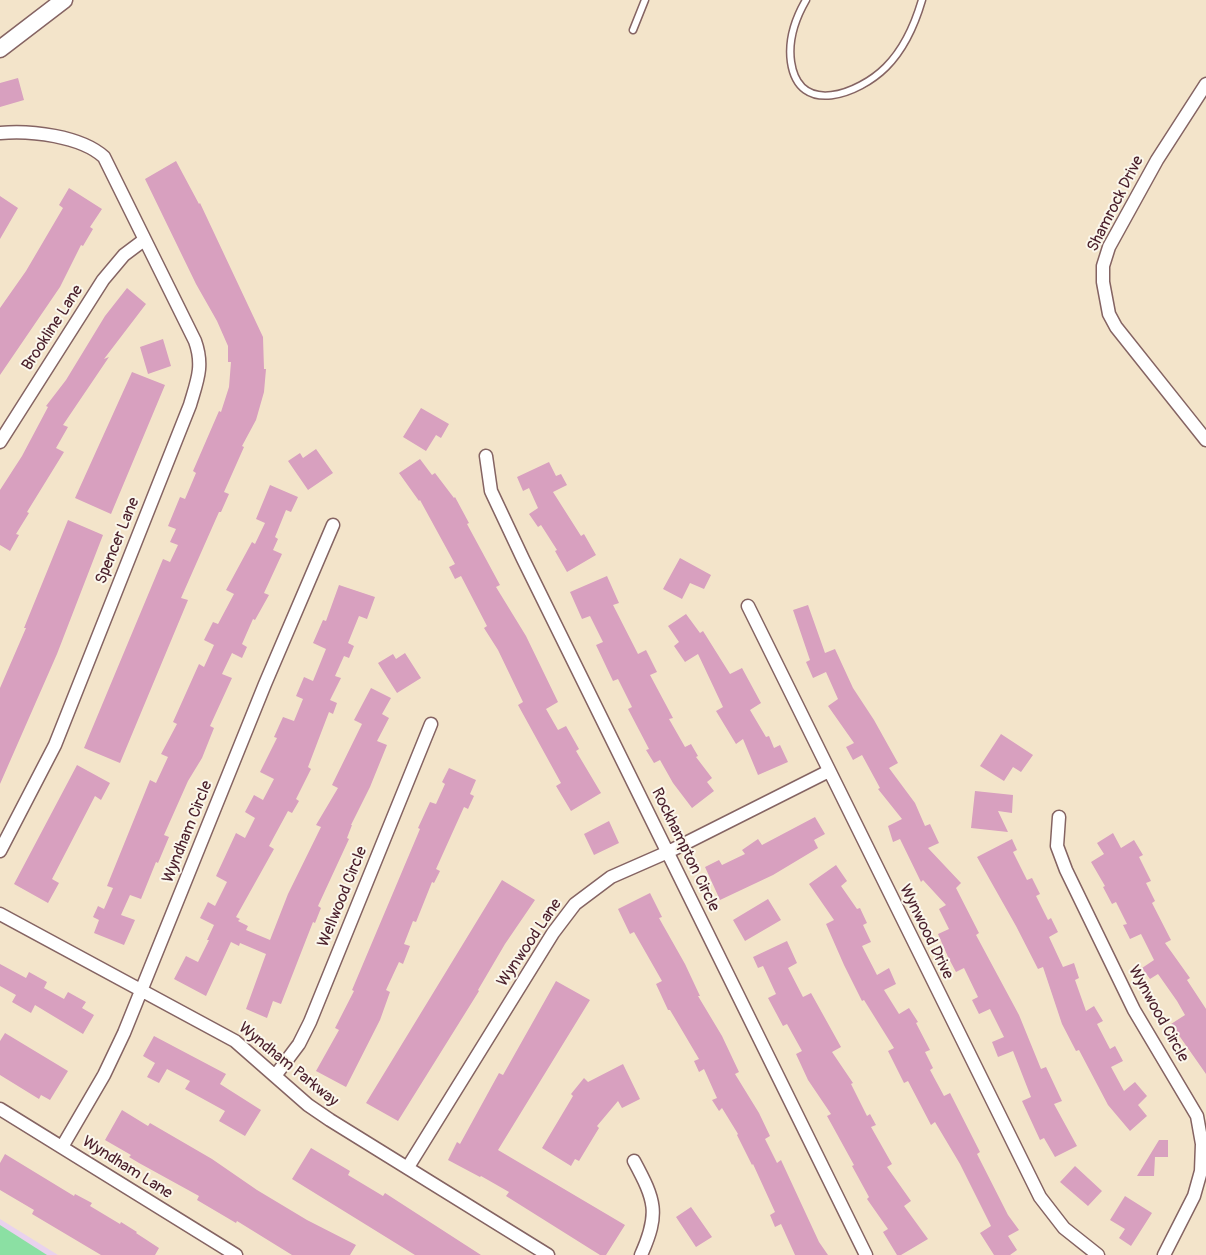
<!DOCTYPE html>
<html>
<head>
<meta charset="utf-8">
<style>
  body { margin:0 }
  canvas { display:block; background:#f3e4ca }
</style>
</head>
<body>
<canvas width="1206" height="1255"></canvas>
<script>
const ctx = document.querySelector('canvas').getContext('2d');
ctx.lineJoin = 'round';
function fill(path, color) {
  ctx.fillStyle = color;
  ctx.fill(path, 'evenodd');
}
function stroke(path, color, width, dash) {
  ctx.strokeStyle = color;
  ctx.lineWidth = width;
  ctx.lineCap = dash ? 'butt' : 'round';
  ctx.setLineDash(dash || []);
  ctx.stroke(path);
}
function label(font, color, halo, rows, align = 'center') {
  ctx.font = font + ' Pangolin,sans-serif';
  ctx.lineWidth = 4;
  ctx.setLineDash([]);
  ctx.textBaseline = 'middle';
  ctx.strokeStyle = halo;
  ctx.fillStyle = color;
  for (const [text, x, y, turn = 0] of rows) {
    ctx.save();
    ctx.translate(x, y);
    ctx.rotate((+turn || 0) * Math.PI / 180);
    ctx.textAlign = isNaN(turn) ? turn : align;
    if (halo) ctx.strokeText(text, 0, 0);
    ctx.fillText(text, 0, 0);
    ctx.restore();
  }
}
fill(new Path2D(`
  M0,1219l58,36h-58z`), '#e9d2ed');
fill(new Path2D(`
  M0,1225l47,30h-47z`), '#8be0a3');
fill(new Path2D(`
  M18,78l6,22 -24,7v-24z
  M176,161l23,43 1,-1 63,134 1,32h2l-2,23 -8,28 -14,26 2,1 -20,45 5,2 -8,18h-2l-38,86 7,2 -68,163 -36,-15 79,-189 7,3 8,-17 -8,-3 6,-13 -8,-3 12,-29 5,2 11,-26 -3,-2 26,-60 2,1 8,-25 2,-25h-3v-16l-11,-25 -21,-37 -51,-105z
  M69,188l33,21 -12,18 3,2 -10,17 -2,-1 -21,42 -60,88v-67l26,-37 37,-63 -4,-3z
  M0,196l18,12 -18,31z
  M127,288l19,16 -42,55 5,-2 -46,68 5,2 -12,21 8,4 -37,60 2,1 -13,21 3,1 -9,16 -10,-6v-55l22,-34 26,-49 -2,-1 20,-26 39,-64z
  M163,339l8,27 -23,8 -8,-27z
  M132,372l33,13 -54,129 -36,-16z
  M421,408l28,16 -8,14 -5,-3 -10,16 -23,-14z
  M316,449l17,24 -25,17 -20,-29 12,-8 3,5z
  M420,459l12,16 3,-2 19,25 1,-1 14,26 -2,1 33,61 -4,2 30,49 32,66 -12,7 12,21 8,-4 13,23 -3,2 25,42 -30,18 -15,-25 5,-3 -43,-78 5,-3 -25,-52 -14,-22 3,-2 -26,-50 -6,3 -6,-12 6,-3 -35,-64 -1,1 -20,-28z
  M549,462l7,14 5,-2 6,11 -14,7 28,44 3,-2 12,21 -29,17 -12,-21 2,-1 -16,-25 -3,2 -9,-13 9,-6 -9,-20 -6,3 -6,-14z
  M270,485l28,12 -7,15 -5,-2 -11,27 3,2 -5,11 9,4 -18,39 5,2 -14,25 -2,-1 -11,25 5,3 -5,11 -10,-5 -10,21 10,4 -22,48 4,2 -12,30 -14,23 -24,54 5,2 -11,26 -2,-1 -15,37 -11,-4 -9,20 14,5 -11,25 -30,-12 5,-13 -6,-3 5,-11 6,3 9,-21 -6,-2 43,-106 6,3 12,-26 -7,-3 16,-30 -4,-2 26,-58 5,3 10,-22 -10,-5 9,-18 5,2 16,-30 -8,-4 26,-48 3,2 10,-21 -9,-4z
  M68,520l35,15 -46,119 -57,130v-96l26,-60h-2z
  M680,558l31,17 -7,14 -14,-6 -8,16 -19,-10z
  M607,576l12,27 -6,2 25,49 8,-4 11,22 -7,3 23,43 -4,1 16,28 6,-3 7,12 -2,1 16,21 -5,4 7,9 -22,17 -19,-25 -13,-23 -6,3 -8,-13 3,-1 -21,-40 4,-2 -14,-28 -5,2 -17,-36 7,-3 -13,-26 -8,3 -12,-27z
  M339,585l36,12 -8,22 -8,-3 -11,27 6,3 -5,12 -5,-2 -9,20 6,2 -11,22 7,3 -4,11 -4,-2 -21,55 3,2 -15,30 3,2 -7,12 -4,-2 -19,35 5,3 -38,68 4,2 -2,2 10,5 -2,4 24,10 18,-46 33,-67 -5,-2 22,-37 -6,-3 30,-61 -8,-4 17,-32 20,10 -9,16 7,4 -12,23 10,4 -17,42 -19,38h1l-5,13 2,1 -31,67 3,2 -6,15 -2,-1 -32,82 -8,-3 -6,17 -21,-9 20,-55 -26,-11 -1,3 -8,-4 -25,54 -32,-17 12,-23 12,6 11,-22h-2l7,-15 -14,-7 8,-16 7,4 12,-24 -11,-6 20,-43 9,5 10,-20 -10,-6 9,-17 9,5 11,-21 -14,-7 17,-34 -3,-1 9,-20 11,4 9,-22 -7,-3 8,-19 9,4 13,-32 -13,-6 10,-23 3,1z
  M808,605l17,48 10,-4 18,39 21,32 24,43 -9,5 26,35 10,23 5,-2 9,19 -11,5 33,35 -5,5 23,45 -3,2 43,80 22,54 5,-2 16,34 -8,3 23,42 -22,11 -11,-19 -4,2 -18,-39 9,-4 -18,-46 -15,6 -6,-15 12,-5 -14,-28 -11,5 -7,-14 6,-3 -14,-29 -8,4 -8,-15 -10,-23 11,-5 -10,-20 7,-4 -23,-25 -2,2 -21,-43 -7,3 -5,-16 14,-7 -24,-30 2,-1 -18,-33 -9,5 -7,-13 8,-4 -26,-37 10,-7 -12,-27 -13,6 -7,-16 4,-2 -17,-50z
  M686,614l14,19 3,-2 27,43 12,-6 19,35 -11,7 16,27 3,-1 5,12 6,-3 8,17 -30,13 -15,-36 -7,5 -20,-33 7,-4 -25,-53 -13,8 -11,-16 5,-4 -11,-16z
  M405,653l16,25 -24,15 -19,-30 15,-9 3,5z
  M1001,734l32,21 -12,17 -8,-5 -9,14 -24,-15z
  M77,765l33,18 -9,17 -6,-4 -43,83 7,4 -11,20 -34,-19z
  M449,768l27,12 -6,14 4,2 -6,13 -4,-2 -28,62 4,2 -6,12 -2,-1 -16,40 -3,-1 -9,23 6,2 -7,18 -4,-2 -13,28 4,2 -10,28 -34,67 -30,-16 23,-41 -4,-2 19,-37 -2,-1 68,-161 -2,-1 12,-26 6,2 9,-20 -3,-2z
  M975,791l38,4 -1,18 -14,-2 10,21 -37,-4z
  M815,817l10,17 -11,6 4,8 -45,27 -53,25 -15,-33 14,-7 3,5 23,-11 -3,-4 16,-11 4,6z
  M609,821l10,22 -25,12 -10,-21z
  M1113,833l8,15 13,-8 9,15 -4,2 12,24 -5,2 9,18 -3,2 19,37 -6,3 25,35 -3,2 19,29v65l-35,-50 14,-9 -8,-14 -19,-27 -8,5 -8,-11 12,-8 -13,-26 -11,5 -7,-14 4,-1 -11,-22 -4,2 -9,-17 2,-1 -14,-24 13,-8 -7,-11z
  M1012,839l5,11 -4,2 14,28 5,-2 8,16 -4,2 12,24 3,-2 7,14 -9,5 14,30 11,-4 5,15 -4,2 11,31 8,-5 9,15 -6,3 13,25 5,-3 8,15 -12,6 13,24 11,-9 12,14 -9,9 9,11 -17,15 -22,-26 -29,-55 -3,1 -14,-27 -19,-57 -5,2 -22,-43 -39,-69z
  M836,865l11,16 -6,5 16,23 3,-1 7,15 -4,2 8,17 -9,4 15,29 12,-7 7,16 -12,6 15,24 10,-6 9,14 -2,1 14,27 -5,2 8,16 -3,2 14,26 6,-3 30,59 -3,2 31,61 11,15 -11,6 9,14 -7,5h-16l-14,-22 11,-7 -31,-62 -25,-42 -4,3 -23,-44 -4,2 -16,-32 6,-3 -30,-48 -2,1 -18,-36 -18,-41 8,-4 -25,-36z
  M502,880l33,20 -30,44 -27,46 1,1 -81,130 -32,-18z
  M650,893l12,24 -3,1 26,46 15,32h-2l24,40 17,36 -4,2 24,39 11,23 -5,3 12,24 4,-3 38,82 9,13h-33l-14,-31 -6,3 -5,-12 5,-3 -22,-48 -1,1 -15,-30 1,-1 -16,-26 -3,3 -7,-11 5,-2 -13,-29 -5,3 -5,-11 5,-2 -29,-49h-2l-12,-26 6,-3 -28,-49 -4,2 -12,-25z
  M768,899l13,21 -36,21 -12,-21z
  M787,941l10,22 -9,5 15,29 8,-4 30,54 -9,5 21,31 -2,1 16,32 3,-2 6,11 -5,2 21,37 -5,3 24,34 -7,5 24,33 -27,16h-4l-14,-23 5,-3 -21,-30 2,-2 -17,-31 2,-1 -27,-49 4,-2 -23,-34 -12,-26 6,-3 -15,-27 -4,2 -15,-28 8,-4 -13,-28 -5,2 -5,-11z
  M0,964l26,14 3,-6 18,10 -3,6 20,11 4,-7 18,10 -4,6 12,7 -11,19 -48,-29 -4,8 -19,-11 4,-7 -16,-9z
  M556,981l34,19 -92,150 127,75 -19,30h-6l-94,-59 3,-4 -28,-16 -1,1 -32,-17 9,-18 3,2 39,-71 4,2z
  M5,1033l63,38 -18,29 -9,-5 -2,4 -39,-24v-34z
  M154,1036l72,38 -6,10 41,26 -16,26 -26,-15 6,-10 -40,-22 5,-8 -23,-12 -8,14 -12,-6 8,-14 -12,-7z
  M623,1064l17,35 -18,9 -4,-7 -21,25 2,2 -20,33 -4,-2 -4,7 -29,-18 31,-52 -2,-2 13,-16 4,4z
  M122,1110l26,16 2,-3 62,36 45,31 50,30 49,25 -6,10h-58l-55,-34 -1,2 -39,-23 2,-4 -60,-33 -10,-6 2,-2 -26,-15z
  M1159,1140h9v17h-13l-1,19h-17z
  M311,1148l39,23 -2,4 35,21 2,-3 96,62h-66l-123,-76z
  M5,1154l69,42 1,-2 17,9 -2,3 30,18 1,-2 16,10 -1,1 23,15 -4,7h-54l-69,-41 2,-4 -34,-20v-27z
  M1075,1166l27,25 -14,15 -28,-24z
  M1125,1196l27,17 -21,33 -12,-8 6,-9 -15,-9z
  M691,1207l21,30 -16,10 -20,-30z`), '#d8a0bf');
const service = new Path2D(`
  M806,0c-11,19 -18,41 -15,62 8,55 68,32 95,5 18,-18 29,-43 36,-67
  M633,30l12,-30`);
const minor = new Path2D(`
  M1206,84l-49,76 -48,87 -6,19v16l6,32 7,13 90,113
  M0,133c30,-3 81,3 104,24l91,184c9,25 2,40 -5,64l-135,340 -55,106
  M0,442l103,-162 21,-25 20,-15
  M486,456l5,35 32,68 343,696
  M748,606l292,591 24,31 34,27
  M1059,817l-2,29 9,24 68,140 63,106 5,28 -1,27 -7,25 -30,59
  M0,914l235,127 73,64 22,15 218,135
  M275,1076l24,-32 11,-22 121,-298
  M0,1109l236,146
  M62,1147l42,-72 20,-42 141,-349 68,-159
  M634,1161c21,39 26,52 7,94
  M408,1167l145,-234 22,-29 36,-27 57,-25 161,-81`);
const tertiary = new Path2D(`
  M0,49l64,-49`);
stroke(service, '#856463', 9);
stroke(minor, '#856463', 15);
stroke(tertiary, '#856463', 19);
stroke(service, '#fff', 6);
stroke(minor, '#fff', 12);
stroke(tertiary, '#fff', 16);
label('16px', '#4a1f2b', '#fbf7ec', [
  ["Shamrock Drive",1116,204,-63],
  ["Brookline Lane",53,328,-57],
  ["Spencer Lane",118,541,-68],
  ["Wyndham Circle",188,832,-68],
  ["Rockhampton Circle",685,850,64],
  ["Wellwood Circle",343,897,-68],
  ["Wynwood Drive",926,932,64],
  ["Wynwood Lane",530,943,-56],
  ["Wynwood Circle",1158,1014,61],
  ["Wyndham Parkway",288,1065,39],
  ["Wyndham Lane",127,1168,32]
]);
</script>
</body>
</html>
